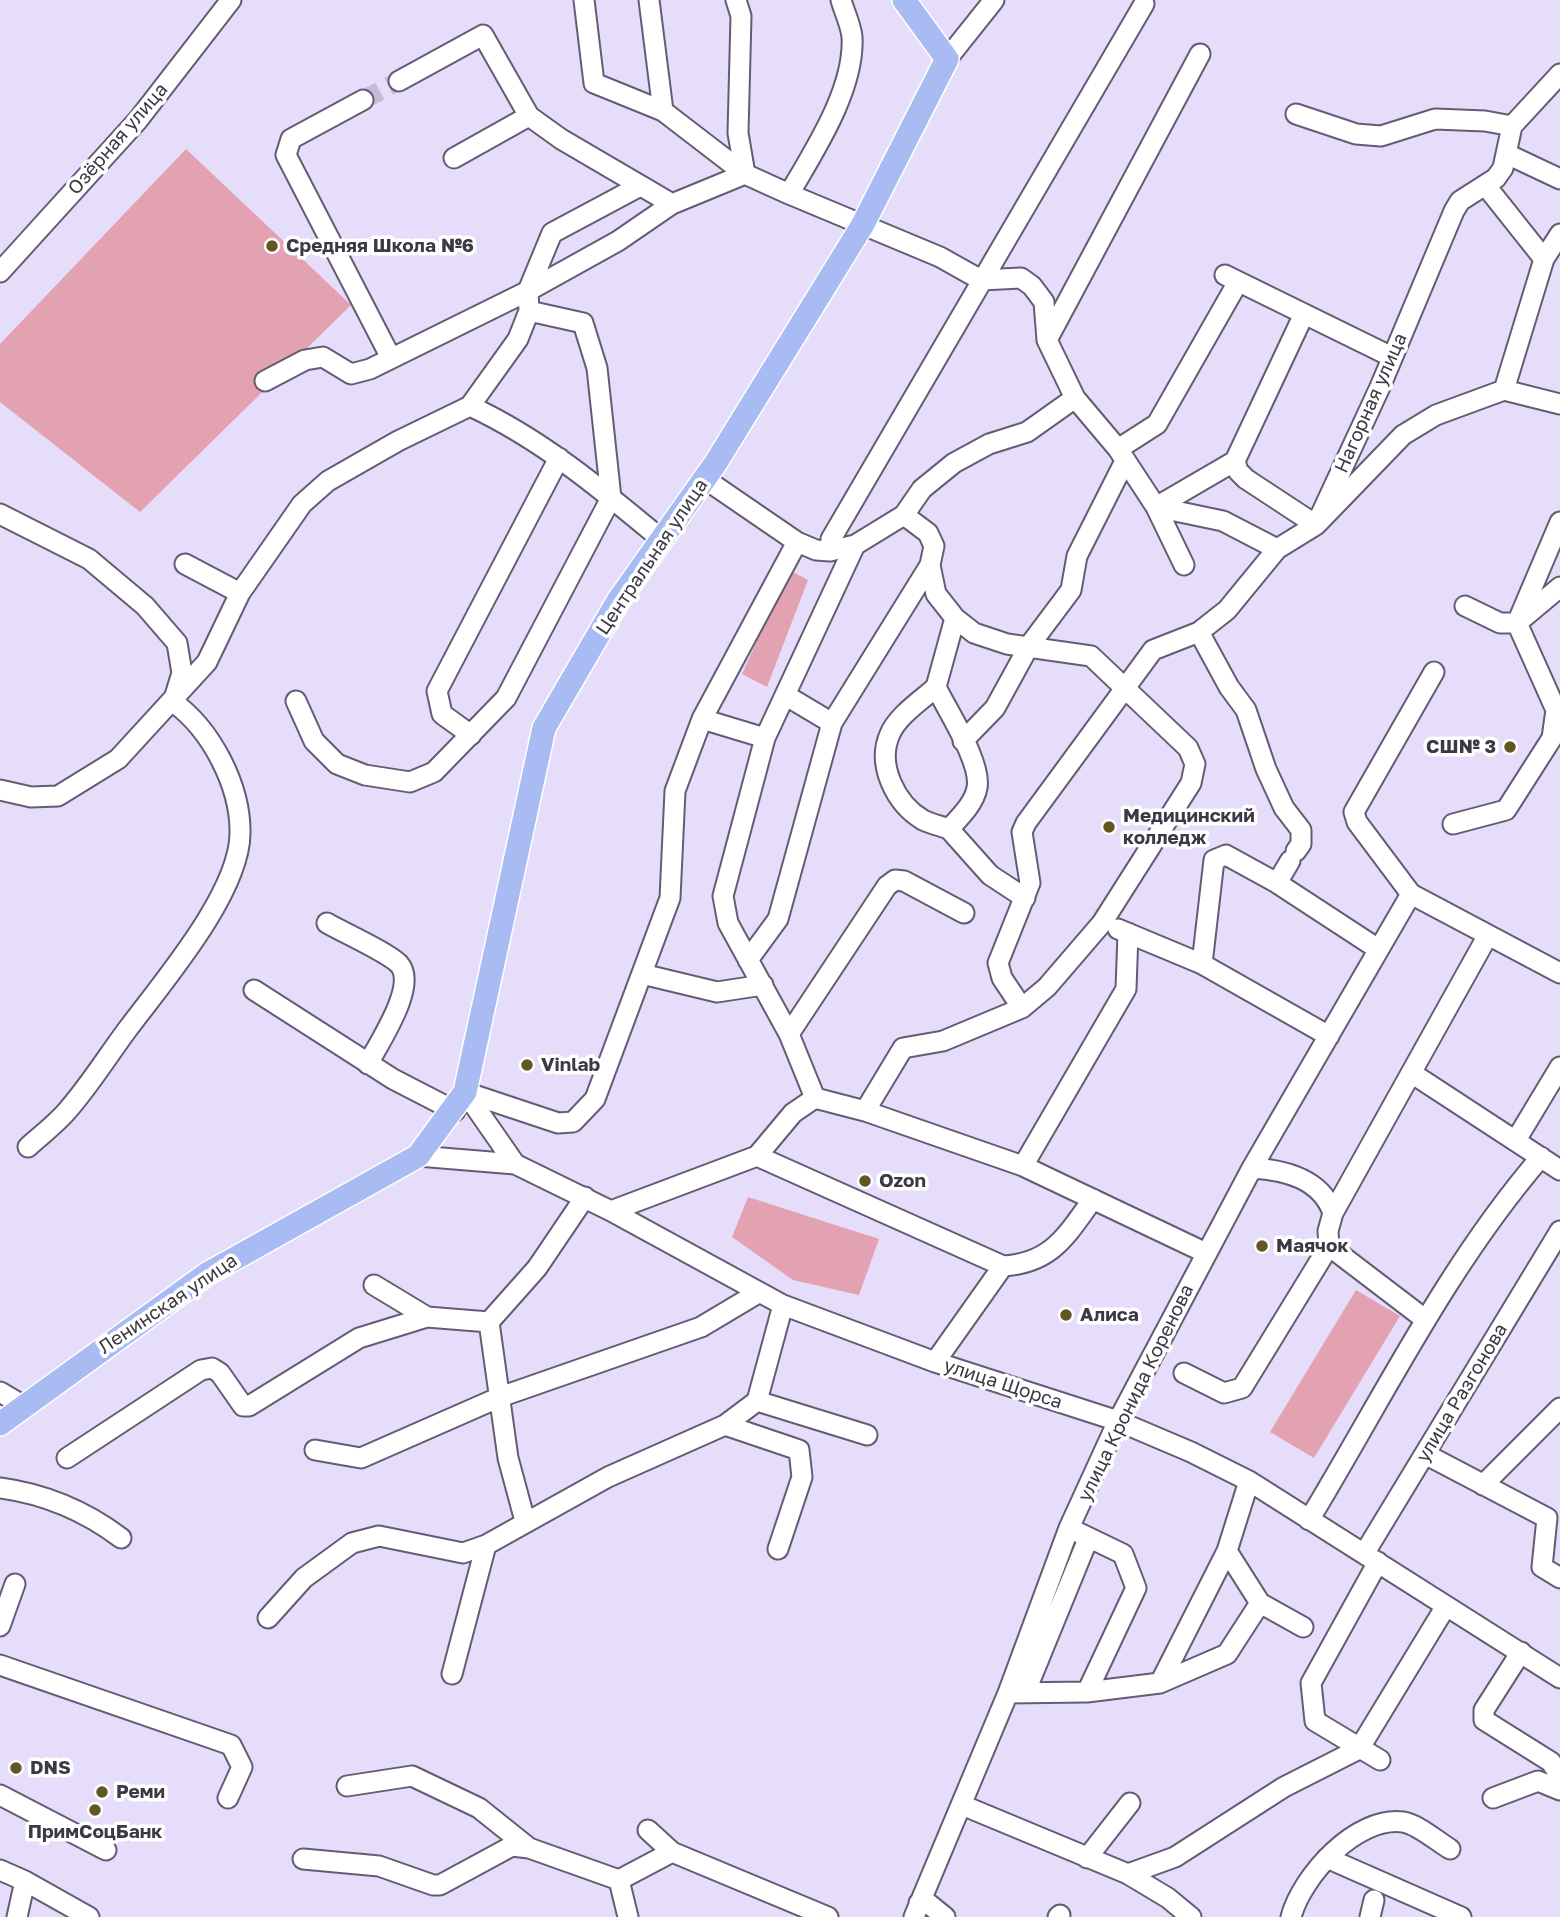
<!DOCTYPE html>
<html>
<head>
<meta charset="utf-8">
<style>
  body { margin:0 }
  canvas { display:block; background:#e6ddfa }
</style>
</head>
<body>
<canvas width="1560" height="1917"></canvas>
<script>
const ctx = document.querySelector('canvas').getContext('2d');
ctx.lineJoin = 'round';
function fill(path, color) {
  ctx.fillStyle = color;
  ctx.fill(path, 'evenodd');
}
function stroke(path, color, width, dash) {
  ctx.strokeStyle = color;
  ctx.lineWidth = width;
  ctx.lineCap = dash ? 'butt' : 'round';
  ctx.setLineDash(dash || []);
  ctx.stroke(path);
}
function label(font, color, halo, rows, align = 'center') {
  ctx.font = font + ' "Golos Text",sans-serif';
  ctx.lineWidth = 7;
  ctx.setLineDash([]);
  ctx.textBaseline = 'middle';
  ctx.strokeStyle = halo;
  ctx.fillStyle = color;
  for (const [text, x, y, turn = 0] of rows) {
    ctx.save();
    ctx.translate(x, y);
    ctx.rotate((+turn || 0) * Math.PI / 180);
    ctx.textAlign = isNaN(turn) ? turn : align;
    if (halo) ctx.strokeText(text, 0, 0);
    ctx.fillText(text, 0, 0);
    ctx.restore();
  }
}
fill(new Path2D(`
  M186,149l165,156 -211,207 -140,-110v-58z
  M789,570l19,10 -41,107 -25,-13z
  M748,1197l131,42 -20,56 -66,-15 -61,-43z
  M1356,1290l44,26 -86,142 -44,-26z`), '#e2a2b2');
stroke(new Path2D(`
  M363,100l36,-19`), '#c4bcd6', 19, [19, 10]);
const minor = new Path2D(`
  M584,0l10,83 69,28
  M649,0l14,111 82,63
  M736,0l5,16 -3,117 7,41
  M841,0c3,11 10,25 11,37 3,52 -38,114 -63,157l151,63 41,23 40,-2 11,8 12,16 3,38 28,58 43,51 38,58 28,58
  M947,59l47,-59
  M399,81l84,-46 46,81
  M363,100l-72,39 -5,16 105,203
  M1296,114l60,20 25,2 54,-17 50,2 27,5
  M1507,154l53,25
  M454,158l75,-42 32,23 111,65
  M1544,259l16,-25
  M0,272l138,-152 93,-120
  M1225,275l167,82
  M1304,314l-69,147 3,10 8,8 70,46 87,-90 33,-20 68,-25 40,-131 -58,-73
  M1047,340l153,-286
  M265,381l40,-21 18,-3 28,17 19,-5 158,-78 90,-50 54,-37 73,-30 44,20
  M1504,390l56,14
  M470,406l48,-67 11,-28 -1,-20 24,-58 88,-47
  M1118,449l39,-25 81,-142
  M705,479l92,63 19,8 14,1 25,-6 49,-30 18,-26 32,-26 35,-19 38,-12 48,-34
  M1156,507l67,14 54,28
  M1156,507l79,-46
  M0,514l89,45 56,47 32,37 5,30 -9,29c38,27 68,84 67,132 -1,60 -78,149 -113,196 -20,27 -38,56 -60,81 -11,13 -26,24 -39,36
  M831,539l313,-535
  M185,564l55,29
  M1465,606l35,17h17l43,-36
  M955,618l-19,69c12,25 46,76 41,101 -3,16 -18,30 -28,41l41,46 35,23
  M1199,632l30,55 17,23 20,59 18,39 17,22v14l-5,7
  M1434,672l-80,140 3,10 54,72 149,79
  M936,687c-14,13 -38,28 -46,47 -14,31 6,70 33,86 8,4 18,6 26,9
  M785,695l47,28
  M296,701l18,40 23,23 28,11 45,7 24,-10 72,-74 105,-200 -14,-130 -14,-45 -54,-12
  M702,719l63,19
  M471,735l-29,-21 -5,-23 122,-233
  M963,741l32,-33 34,-62 42,-56 6,-34 48,-95
  M0,790l31,7 27,-1 60,-37 89,-97 33,-69 62,-89 26,-23 70,-40 72,-35c71,33 131,83 191,133
  M1453,824l53,-14 46,-72 4,-28 -39,-87 43,-101
  M1277,883l13,-22
  M327,923c17,10 60,29 72,41 19,21 -19,77 -31,100
  M1118,929l84,35 127,72
  M748,960l30,-41 54,-196 98,-158
  M1202,964l12,-104 12,-5 51,28 101,66
  M642,974l75,18 46,-7
  M254,990l139,89 62,32
  M1022,1008l-20,-30 -4,-15 32,-80 -8,-51 4,-9 127,-173 46,-18 28,-22 50,-61 39,-24 64,-138 74,-176 6,-10 36,-23 7,-10 9,-42 48,-52
  M789,1034l-61,-111 -5,-27 42,-158 90,-193
  M1413,1074l147,96
  M465,1092l93,31 15,-1 22,-23 75,-201 5,-107 27,-72 95,-177
  M465,1092l50,72
  M815,1098l-26,-64 98,-148 8,-6 9,1 60,32
  M865,1111l38,-63 40,-7 79,-33 25,-21 55,-64 89,-140 4,-19 -7,-16 -97,-92 -84,-12 -33,-11 -19,-15 -19,-24 -6,-29 4,-19 -6,-13 -24,-18
  M1516,1140l44,-73
  M418,1156l97,8 96,47 172,94 152,57 183,59 73,31 58,29 311,197
  M757,1156l246,110c49,-3 63,-30 90,-67
  M1023,1166l103,-177 2,-56
  M1252,1168c34,2 69,11 81,45l-5,18 1,15 97,74
  M611,1211l146,-55 36,-43 22,-15 50,13 158,55 183,87
  M1333,1213l155,-278
  M374,1285l53,32 62,5
  M935,1362l68,-96
  M1184,1373l40,20 18,-5 87,-142
  M0,1392l22,13
  M757,1401l110,34
  M725,1425l74,25 3,27 -24,72
  M315,1450l46,8 139,-61 201,-70 57,-34
  M1425,1454l122,64 -5,49 18,11
  M67,1458l134,-88 11,-2 8,5 23,33h6l110,-68 68,-21
  M1249,1481l-22,70 33,52 43,24
  M1483,1485l77,-77
  M0,1488c45,6 85,23 121,50
  M1309,1520c74,-122 138,-254 232,-363
  M525,1521l-17,-63 -19,-136 48,-54 48,-71
  M1069,1528l54,26 13,34 -49,104
  M1364,1554l196,-323
  M1378,1562l-67,121 4,38 65,39
  M268,1618l36,-40 48,-35 27,-7 84,17 23,-8 122,-68 117,-52 32,-24 26,-96
  M0,1626l15,-42
  M1521,1652l-37,58v10l67,42 9,14
  M0,1665l231,80 11,22 -14,31
  M452,1674l34,-129
  M1160,1683l67,-132
  M1008,1693l79,-1 73,-9 67,-29 33,-51
  M1025,1693l63,-154
  M347,1786l65,-10 67,32 50,40
  M0,1795l106,55
  M1493,1798l45,-17 22,9
  M962,1805l166,69 40,24 23,19
  M648,1830l24,22 156,65
  M1087,1858l43,-55
  M1327,1858l134,59
  M303,1859l76,7 54,19h7l72,-39 17,2 90,32 53,-28
  M0,1870l25,11 64,36
  M1128,1874l47,-17 109,-70 75,-38 87,-143
  M619,1880l9,37
  M919,1903l10,1 16,13
  M17,1917l8,-36
  M914,1917l94,-224 61,-165 49,-107 134,-253 159,-274
  M1058,1917l2,-2
  M1291,1917c11,-41 65,-101 112,-95 14,2 34,19 47,27
  M1370,1917l4,-17`);
const major = new Path2D(`
  M0,1424l207,-150 211,-118 47,-64 79,-364 74,-127 97,-137 147,-238 85,-167 -43,-59`);
stroke(minor, '#645c75', 23);
stroke(major, '#fff', 26);
stroke(minor, '#fff', 19);
stroke(major, '#a8bbf2', 23);
for (const [x, y, r, color] of [
  [272,246,7,"#625723"],
  [1510,747,7,"#625723"],
  [1109,827,7,"#625723"],
  [527,1065,7,"#625723"],
  [865,1181,7,"#625723"],
  [1262,1246,7,"#625723"],
  [1066,1315,7,"#625723"],
  [16,1768,7,"#625723"],
  [102,1792,7,"#625723"],
  [95,1810,7,"#625723"]
]) {
  const dot = new Path2D();
  dot.arc(x, y, r, 0, 2 * Math.PI);
  ctx.fillStyle = color;
  ctx.fill(dot);
  stroke(dot, '#fff', 2.5);
}
label('19px', '#3c3844', '#fff', [
  ["Озёрная улица",118,139,-49],
  ["Нагорная улица",1371,403,-66],
  ["Центральная улица",652,557,-56],
  ["Ленинская улица",168,1304,-34],
  ["улица Щорса",1003,1384,18],
  ["улица Кронида Коренова",1136,1393,-64],
  ["улица Разгонова",1462,1393,-59]
]);
label('bold 19px', '#3c3844', '#fff', [
  ["Средняя Школа №6",286,246],
  ["СШ№ 3",1496,747,"right"],
  ["Медицинский",1123,816],
  ["колледж",1123,838],
  ["Vinlab",541,1065],
  ["Ozon",879,1181],
  ["Маячок",1276,1246],
  ["Алиса",1080,1315],
  ["DNS",30,1768],
  ["Реми",116,1792],
  ["ПримСоцБанк",95,1832,"center"]
], 'left');
</script>
</body>
</html>
